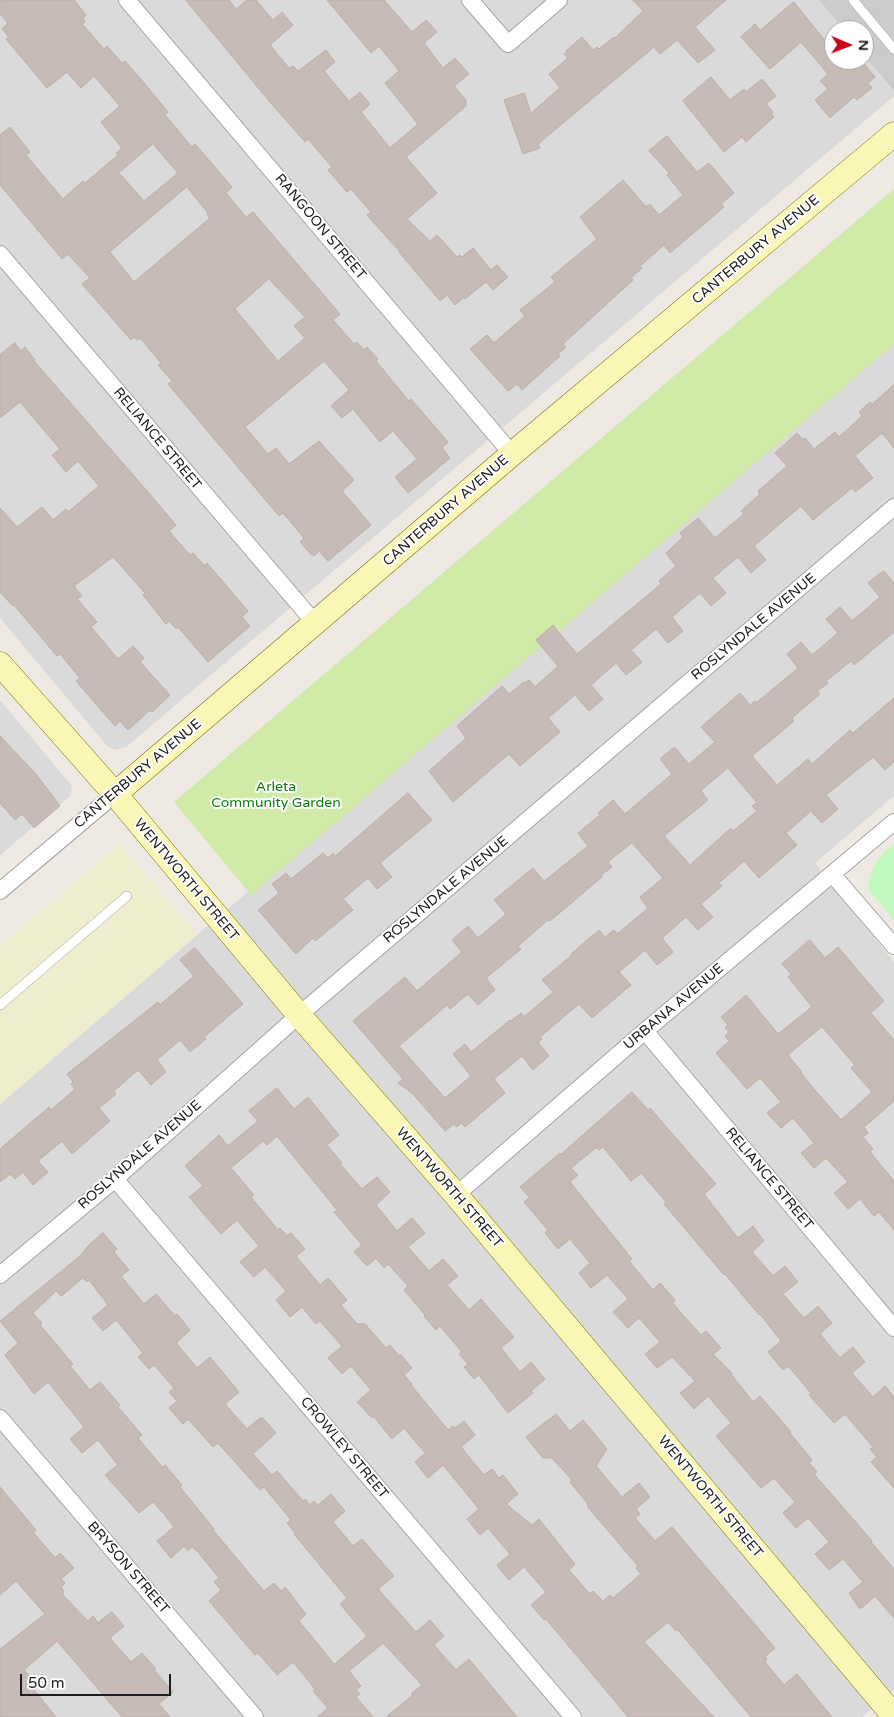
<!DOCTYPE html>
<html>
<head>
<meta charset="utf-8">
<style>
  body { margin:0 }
  #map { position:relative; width:894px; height:1717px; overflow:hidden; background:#efe9e3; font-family:"Varela Round",sans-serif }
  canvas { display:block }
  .north { position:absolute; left:824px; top:20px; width:50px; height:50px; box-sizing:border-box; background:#fff; border:1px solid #a5a5a5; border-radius:50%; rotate:91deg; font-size:14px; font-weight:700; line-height:20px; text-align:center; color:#1d1d1d }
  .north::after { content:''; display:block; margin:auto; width:18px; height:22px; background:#ca0017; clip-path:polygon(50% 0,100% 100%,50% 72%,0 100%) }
  .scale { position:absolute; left:20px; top:1674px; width:151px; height:22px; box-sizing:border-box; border:2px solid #1d1d1d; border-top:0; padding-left:6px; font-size:15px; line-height:18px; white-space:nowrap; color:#1d1d1d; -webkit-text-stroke:4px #fff; paint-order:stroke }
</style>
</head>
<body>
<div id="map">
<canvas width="894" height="1717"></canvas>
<div class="north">N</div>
<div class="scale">50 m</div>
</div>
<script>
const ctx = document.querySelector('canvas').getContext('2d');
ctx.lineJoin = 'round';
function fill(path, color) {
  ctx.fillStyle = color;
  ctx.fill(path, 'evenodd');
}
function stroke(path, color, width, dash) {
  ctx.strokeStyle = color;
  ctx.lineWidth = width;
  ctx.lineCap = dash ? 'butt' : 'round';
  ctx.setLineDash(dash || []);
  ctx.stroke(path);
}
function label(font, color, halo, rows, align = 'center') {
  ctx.font = font + ' "Varela Round",sans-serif';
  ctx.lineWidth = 4;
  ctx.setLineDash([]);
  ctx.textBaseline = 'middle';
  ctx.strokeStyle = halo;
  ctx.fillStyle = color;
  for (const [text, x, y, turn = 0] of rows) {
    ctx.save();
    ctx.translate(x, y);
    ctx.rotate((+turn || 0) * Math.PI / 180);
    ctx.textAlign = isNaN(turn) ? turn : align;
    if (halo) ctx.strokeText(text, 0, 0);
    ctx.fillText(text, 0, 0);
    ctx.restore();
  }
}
fill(new Path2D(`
  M0,0h819l25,30h-10v30h30v-5l30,36v5l-768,651 -10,3 -8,-3 -108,-129z
  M894,344v452l-79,67 79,99v728l-32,27h-862v-613l197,-169z
  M0,700l72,86 -2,10 -70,59z`), '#dbdada');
fill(new Path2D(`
  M819,0h75v91l-30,-36v-25h-20z`), '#cbcbcb');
fill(new Path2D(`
  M120,844l77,91 -197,169v-158z`), '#eeedcd');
fill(new Path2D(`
  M894,189v155l-643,551 -77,-93z`), '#d0eaa7');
fill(new Path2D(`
  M894,844v76l-26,-31c3,-23 8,-30 26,-45z`), '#c0fabe');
const building = new Path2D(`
  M0,0h74l12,15 -3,3 2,4 -3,2 22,25 3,-3 15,17 3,-2 15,17 28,34 -3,3 27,32 3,-3 37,43 -6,6 20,24 7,-5 87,102 -7,6 21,24 3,-2 7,8 3,-3 11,12 -2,2 33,40 2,-2 37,43 -6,6 8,10 -42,35 -13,-16 22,-18 -24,-28 -13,11 -27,-33 -11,9 -11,-12 18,-16 -25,-29 -79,66 23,27 8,-6 13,16 30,-23 35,39 -12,11 29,34 -43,36 -9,-10 -5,5 -3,-2 -11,-12 4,-4 -21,-25 -4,3 -111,-132 4,-3 -14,-16 3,-2 -21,-25 -3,2 -3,-3 -3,3 -49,-56 8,-6 -22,-24 -6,5 -62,-74v-50l10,-8 20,25 -4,3 37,44 20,-18 2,2 33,-28 -2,-2 6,-5 -21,-26 19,-16 -26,-30 -13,12 -14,-16 -20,16 -41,-49 3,-2 -7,-8 6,-6 -8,-9zM153,144l25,29 -34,28 -25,-28zM187,187l21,26 -1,1 3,4 -76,64 -24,-30zM269,279l36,38 -11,9 11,12 -27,23 -43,-52z
  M186,0h43l7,9 11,-9h9l17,20 9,-8 11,13 -23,20 19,23 4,-2 5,5 28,-21 9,12 -11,9 25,30 11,-9 10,12 -9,8 29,36 28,-24 -33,-41 14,-12 -20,-25 -8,7 -44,-53h57l28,32 14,-12 11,12 -13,11 19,25 12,-10 14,16 -15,12 12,14v6l-60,51 31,36 -30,26 23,22 7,-6 20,22 3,-2 2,2 11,-9 18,22 6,-5 11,12 -15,13 -7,-8 -21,17 -1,-2 -9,8 -8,-10 -7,6 -41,-49h1l-33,-37 4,-3 -20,-23 -4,3 -19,-22 4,-3 -24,-28 -3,3 -36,-41z
  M633,0h93l-31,27 20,23 -17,13 -21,-23 -17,14 -6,-7 -116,97 2,4 -17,6 -19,-54 20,-7 7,20 29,-25 -11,-14 19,-16 -4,-4 3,-2 -1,-1 16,-14 11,13 4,-3 2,2 15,-12 1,1 28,-27z
  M794,2l40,50v8h27l14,17 -7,6 4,5 -15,12 -3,-3 -24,21 -15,-18 13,-11 -8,-8 8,-7 -27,-32 -31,27 -29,-32 14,-13 5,6z
  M711,77l19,23 14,-11 2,3 16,-13 14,17 -10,8 7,8 -2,1 3,4 -28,25 -4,-5 -18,15 -41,-51z
  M667,136l30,36 12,-9 25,30 -13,11 3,3 -54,46 -6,-8 -24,21 2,2 -11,10 2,2 -70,64 3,3 -8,7 2,2 -38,34 -5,-6 -9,7 -38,-42 17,-14 7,8 31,-27 -5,-6 35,-28 -4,-5 46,-38 -17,-22 43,-37 23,27 4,-3 9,11 24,-20 -16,-20 2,-2 -20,-22z
  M15,343l6,8 4,-4 10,13 -1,1 114,131 28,33 -7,6 21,24 3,-2 12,13 2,-3 41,48 -6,6 8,9 -42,36 -30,-35 -2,2 -7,-8 -3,3 -23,-29 2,-2 -32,-36 -39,29 8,10 -5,3 20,23 -6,5 27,32 15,-13 11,12 -4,4 30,33 -18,17 -2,-2 -22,20 -8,-9 -5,5 -39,-45 4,-3 -20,-24 -3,2 -43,-51 -1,1 -13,-14v-84l17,19 25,-20 11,13 13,-11 2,3 31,-26 -21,-25 -12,11 -14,-17 8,-6 -40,-47 -20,16v-63z
  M894,385v63l-12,-15 -27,23 18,22 -18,14 -3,-4 -39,32 -12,-14 -47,40 12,14 -15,13 -13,-16 -25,21 13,15 -15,13 -11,-13 -28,24 11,14 -15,12 -12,-14 -25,21 11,12 -16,13 -10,-12 -25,22 12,14 -14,12 -14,-16 -27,23 12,14 -40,34 -11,-12 -56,48 -24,-31 37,-33 -9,-12 45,-40 7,8 15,-12 1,1 4,-3 6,7 23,-21 -22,-26 17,-15 24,29 84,-70 -2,-3 17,-15 -10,-13 17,-16 -3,-4 18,-15 17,20 29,-24 -3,-3 19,-17 -2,-3 29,-25 -12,-13 22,-20 6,7 2,-2 9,11 21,-17 4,5 23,-21 -3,-4 11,-10 2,2z
  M884,571l10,12v49l-40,33 -3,-4 -25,20 2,2 -11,8 3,3 -28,24 2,3 -42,35 25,29 31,-26 4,5 38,-34 3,3 41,-35v64l-9,8 -12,-13 -47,38 12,14 -16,14 -11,-12 -25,22 11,12 -38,33 -15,-17 -25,22 3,3 -21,18 12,13 -15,13 -12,-13 -24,21 11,14 -16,13 -12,-15 -26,22 12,13 -39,33 -13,-14 -39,33 2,2 -4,3 11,14 -16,14 -11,-14 -28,23 11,14 -40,34 -4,-4 -4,4 -3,-3 -9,7 -33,-38 -14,-10 5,-4 -50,-58 52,-44 12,14 45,-39 -10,-12 16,-14 10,12 28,-24 -12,-14 39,-32 11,13 44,-35 -10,-13 22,-18 -2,-2 15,-13 12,14 21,-18 26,-22 -11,-14v-2l12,-10h2l14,16 26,-22 -14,-15 39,-34 10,12 5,-4 1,2 42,-35 -11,-14 14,-12 11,13 26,-22 -12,-14 14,-12 12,14 28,-24 -12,-14zM728,768l29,35 -5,3 5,5 -24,20 -2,-3 -41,37 -26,-29 44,-36 -7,-9zM632,843l31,35 -23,19 8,11 -31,26 -3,-4 -9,7 -6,-7 -28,24 1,1 -30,25 11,12 -29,25 -3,-4 -10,8 -1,-1 -39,32 -6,-8 -12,10 18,22 -26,22 -46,-52 48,-41 3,4 18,-15 10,11 17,-15 -9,-12 35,-29 -3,-3 30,-26 2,1 52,-44 -1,-2 11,-8 -4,-5z
  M0,736l36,38 24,32 -26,22 -12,-14 -7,6 -15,-17z
  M408,793l24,27 -52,43 12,14 -15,12 -9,-11 -25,21 10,11 -38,31 -2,-3 -17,16 -38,-44 21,-17 -7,-9 14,-11 5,6 32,-26 5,5 5,-5 2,3z
  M810,940l15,18 13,-11 46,54 -13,12 23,27v61l-30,26 4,6 -5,4 10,12 -3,3 24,29v49l-15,-18 -5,4 -14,-17 -12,10 -14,-16 14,-11 -22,-24 -12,10 -13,-15 13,-10 -21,-25 -12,10 -14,-15 14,-11 -21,-24 -13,11 -31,-36 13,-12 -4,-5 4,-4 -4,-4 3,-3 -7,-8 25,-22 32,39 34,-27 -24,-30 3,-3 -9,-10zM822,1027l33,38 -4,3 21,24 -31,28 -26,-30 -14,-17 1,-1 -14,-17z
  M195,948l48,56 -39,33 2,2 -16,13 -10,-12 -23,20 9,12 -15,13 -13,-15 -24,21 2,3 -17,14 11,13 -38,33 -10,-13 -24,20 10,11 -15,13 -10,-13 -8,7 -5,-5 -10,8v-33l49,-42 2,3 24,-21 -4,-5 2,-2 -6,-8 91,-72 2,3 34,-29 -14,-16z
  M277,1088l17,21 14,-12 31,38 -12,10 15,18 -2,1 22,25 15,-12 13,15 -14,13 21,26 15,-13 13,15 -17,14 21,24 14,-12 15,17 -11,9 22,25 12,-11 33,38 -13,11 19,24 11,-10 14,17 -14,12 2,2 -25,20 -29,-38 -5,4 -10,-12 4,-3 -9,-10 3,-2 -22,-26 -4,4 -12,-14 1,-1 -21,-25 4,-4 -20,-22 -4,4 -8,-10 -9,8 -13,-14 8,-7 -28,-33 3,-2 -60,-74 -10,9 -4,-4 -32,27 23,27 -3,2 27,33 2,-2 7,8 4,-3 14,16 -9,7 24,29 8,-7 19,22 -6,5 16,19h8l21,24 4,-3 9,11 2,-1 11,13 -8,7 8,9 -1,1 37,45 5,-4 2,2 9,-7 11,14 -14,12 23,28 8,-6 7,9 4,-3 15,19 -12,10 26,21 7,-6 36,45 -6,6 21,24 3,-3 10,10 7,-6 3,3 28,-24 -5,-6 2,-2 -51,-60 1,-2 -18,-22 2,-2 -20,-22h-9l-17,-21 30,-23 14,17 13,-11 24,29 -11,17 26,31 17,-14 11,14 -14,12 4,5 -5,4 20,23 17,-14 103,121 -10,9 2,2 -2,3 19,23 13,-11 35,43h-81l-74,-88 -1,2 -8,-9 -24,20 70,75h-86l-82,-98 -2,1 -13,-15 15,-13 -22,-25 -15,13 -11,-13 -1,-2 13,-11 -22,-26 -8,7 -13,-16 12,-10 -36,-44 -15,13 -13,-16 10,-9 -21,-25 -12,11 -18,-22 -2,1 -15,-16 14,-12 -20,-24 -9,8 -14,-16 14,-12 -22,-25 -4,3 -14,-17 -12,10 -14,-17 10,-9 -21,-24 -11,10 -14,-15 19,-16 -22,-26 -16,14 -32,-37 14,-11 -18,-20 34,-31 9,11 30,-25 -9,-10z
  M632,1092l16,18 2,-2 66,76 -12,10 34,44 15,-12 11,15 -12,11 21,24 12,-10 13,16 -15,12 21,24 14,-12 14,17 -12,11 20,24 13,-11 12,15 -13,11 21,24 12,-11 9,11v91l-23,-26 6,-5 -7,-8 3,-2 -28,-33 -11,9 -25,-28 2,-2 -23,-27 -5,4 -15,-18 13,-11 -21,-27 -1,1 -34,-41 -1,1 -60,-71 2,-2 -25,-29 -10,8 -28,-34 -4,3 -2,-3 -26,21 7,7 -8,7 62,77 -3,2 24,29 7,-7 15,17 -2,3 8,10 20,22 5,-4 15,17 -8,6 19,19 -1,1 22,28 7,-6 31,36 -1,1 22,27 -3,3 8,9 -3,2 58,67 -1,1 23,27v49l-19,-22 -13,12h-3l-10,-15 14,-11 -20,-23 -14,11 -14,-16 14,-12 -21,-24 -12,10 -13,-15 12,-11 -21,-24 -13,10 -45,-52 15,-13 -23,-27 -14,13 -14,-16 15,-12 -23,-24 -15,11 -12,-14 15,-12 -21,-24 -11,10 -15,-16 15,-13 -21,-24 -16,13 -12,-15 11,-10 -20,-24 -12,10 -13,-16 3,-3 -24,-28 5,-5 -9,-10 40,-34 1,1z
  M103,1233l14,16 -3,3 15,18 -8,6 23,28 12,-10 19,22 2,-2 13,16 -14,13 21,25 13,-11 29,35 -14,12 22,25 13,-11h3l13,15 -23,21 19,21 5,-4 26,30 2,-2 5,6 4,-4 4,4 13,-11 14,17 -12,11 20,24 9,-7 32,37 -16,13 38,43 14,-12 14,16 -10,9 22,25 13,-11 48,58h-131l27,-22 -2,-1 11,-9 -39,-42 -34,28 12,15 -5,4 4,4 -4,3 17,20h-56l11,-9 -15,-17 2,-2 -22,-27 -16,13 -19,-22 -3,2 -46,-54 12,-11 -7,-8 5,-4 -22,-27 -5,-4 -4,4 -4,-5 -13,12 -14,-17 17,-14 -10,-13 -11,-12 -14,11 -34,-38 13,-10 -20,-25 -16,13 -12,-14 14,-12 -36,-45 -14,12 -29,-39 13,-12 -18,-22 80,-65 8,-10zM83,1278l4,4 2,-2 19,25 -16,13 11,13 13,-11 27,33 -5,4 11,12 5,-4 20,23 -5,4 8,9 -8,7 14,16 5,-5 25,28 5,-4 42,47 4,-3 27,33 -4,3 8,10 -1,1 53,64 -7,6 27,32 -31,27 -2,1 -35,-43 7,-7 -21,-27 -4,4 -7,-8 -10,8 -51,-61 1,-1 -34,-42 2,-2 -17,-20 -2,3 -25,-30 4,-3 -24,-28 2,-2 -20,-23 -10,8 -20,-24 3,-2 -33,-39 2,-2 -9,-10 23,-22 5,5z
  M0,1487l36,43 -3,2 22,26 5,-5 14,15 -13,11 4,4 -4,4 3,5 -2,2 26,27 5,-5 5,7 13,-11 2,1 11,13 -14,12 21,24 11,-9 14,16 -2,1 19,22 -14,12 11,13h-48l-65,-76 -33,29 8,9 -4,3 28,35h-56v-68l45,-35 -29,-33 -16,14z`);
fill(building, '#c6bbb6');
stroke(building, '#c0aea5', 1);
const lane = new Path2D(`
  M853,0l41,49
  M0,1005l127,-109`);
const street = new Path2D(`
  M127,0l385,454
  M470,0l38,44 51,-44
  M0,254l315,369
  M832,874l62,72
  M0,891l115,-97
  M645,1031l249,297
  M115,1179l458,538
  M456,1195l189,-164 249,-209
  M0,1275l115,-96 184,-164 595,-508
  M0,1418l255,299`);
const secondary = new Path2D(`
  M0,664l115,130 184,221 157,180 438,521
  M115,794l397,-340 382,-320`);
stroke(lane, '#a4a4a4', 10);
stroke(street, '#a4a4a4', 18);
stroke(secondary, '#757403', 25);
stroke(lane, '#fff', 9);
stroke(street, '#fff', 16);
stroke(secondary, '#faf6b5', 24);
label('14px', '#1d1d1d', '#fff', [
  ["RANGOON STREET",320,227,50],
  ["CANTERBURY AVENUE",756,250,-40],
  ["RELIANCE STREET",157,439,50],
  ["CANTERBURY AVENUE",446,511,-41],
  ["ROSLYNDALE AVENUE",754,627,-40],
  ["CANTERBURY AVENUE",138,774,-40],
  ["WENTWORTH STREET",186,880,50],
  ["ROSLYNDALE AVENUE",446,890,-40],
  ["URBANA AVENUE",674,1007,-40],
  ["ROSLYNDALE AVENUE",140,1155,-41],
  ["RELIANCE STREET",769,1179,50],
  ["WENTWORTH STREET",449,1188,49],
  ["CROWLEY STREET",344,1448,50],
  ["WENTWORTH STREET",710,1497,50],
  ["BRYSON STREET",128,1568,49]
]);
label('14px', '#0d7d0a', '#fff', [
  ["Arleta",276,787],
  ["Community Garden",276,803]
]);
</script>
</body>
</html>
